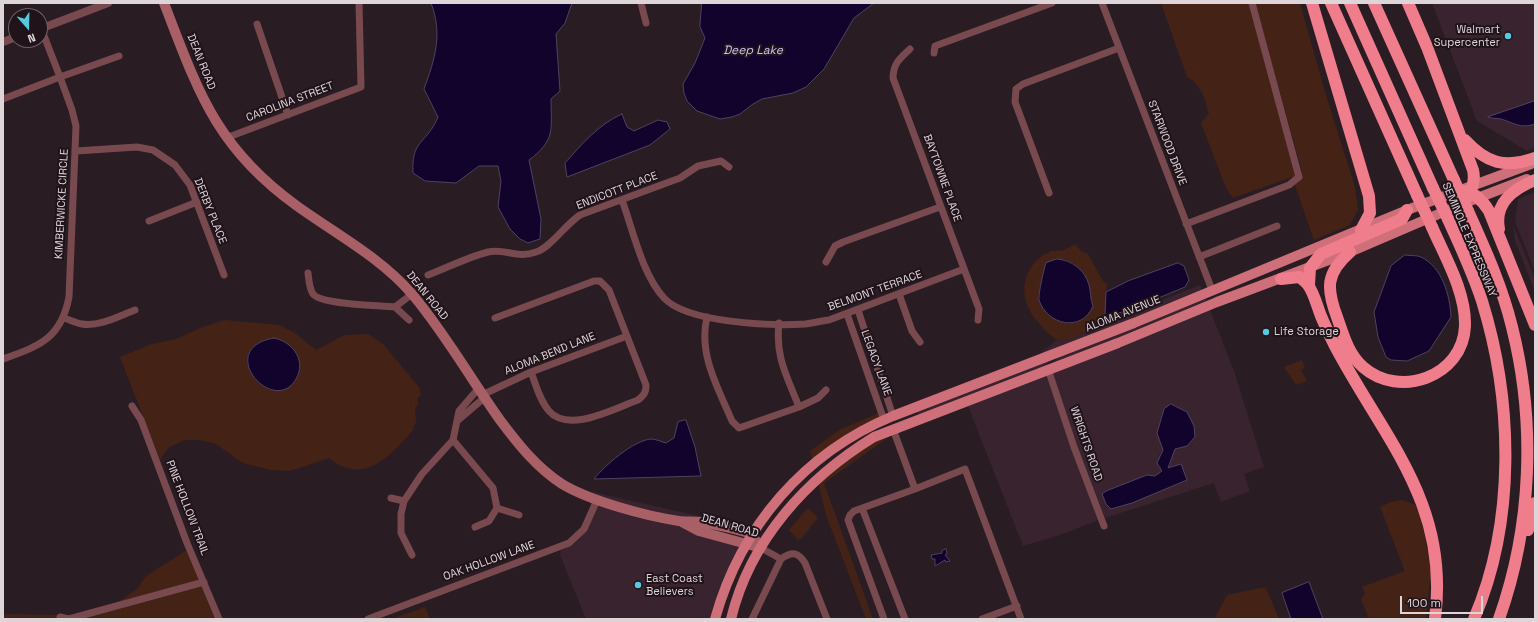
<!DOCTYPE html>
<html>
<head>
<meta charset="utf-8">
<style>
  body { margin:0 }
  #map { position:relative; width:1538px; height:622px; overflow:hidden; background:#2a1c23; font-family:"Space Grotesk",sans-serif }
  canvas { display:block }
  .frame { position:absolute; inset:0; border:4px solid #ded5d9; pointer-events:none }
  .north { position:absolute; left:8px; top:8px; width:40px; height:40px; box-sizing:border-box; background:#20131a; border:1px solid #6c6166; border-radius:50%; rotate:160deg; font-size:11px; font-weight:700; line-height:16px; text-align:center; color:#ded5d9 }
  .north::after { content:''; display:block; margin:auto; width:14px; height:18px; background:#56c9e1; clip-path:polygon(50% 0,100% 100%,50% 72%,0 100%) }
  .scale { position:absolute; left:1400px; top:596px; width:83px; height:18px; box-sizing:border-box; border:2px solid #ded5d9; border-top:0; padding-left:5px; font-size:12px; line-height:14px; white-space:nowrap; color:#ded5d9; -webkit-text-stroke:3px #20131a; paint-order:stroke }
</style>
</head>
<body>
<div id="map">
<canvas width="1538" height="622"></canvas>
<div class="frame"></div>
<div class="north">N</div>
<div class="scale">100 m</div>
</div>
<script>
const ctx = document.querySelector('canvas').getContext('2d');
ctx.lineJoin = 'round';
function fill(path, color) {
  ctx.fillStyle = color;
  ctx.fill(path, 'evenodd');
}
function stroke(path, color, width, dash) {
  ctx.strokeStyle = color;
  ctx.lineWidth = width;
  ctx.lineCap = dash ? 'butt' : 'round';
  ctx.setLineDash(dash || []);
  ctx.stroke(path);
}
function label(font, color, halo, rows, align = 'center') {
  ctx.font = font + ' "Space Grotesk",sans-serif';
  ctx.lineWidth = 4;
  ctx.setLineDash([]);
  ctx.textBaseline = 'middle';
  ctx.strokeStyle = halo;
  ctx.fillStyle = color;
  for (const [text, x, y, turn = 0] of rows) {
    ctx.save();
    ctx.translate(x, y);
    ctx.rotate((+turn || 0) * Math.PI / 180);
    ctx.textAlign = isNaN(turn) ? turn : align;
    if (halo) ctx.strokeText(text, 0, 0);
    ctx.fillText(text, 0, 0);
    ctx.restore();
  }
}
fill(new Path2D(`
  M1432,3h103v144l-8,4 -50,-30z
  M1535,192v80l-20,-50 3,-23z
  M1513,224l22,55v13l-20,-51z
  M1200,285l3,6 -70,29 -219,84 -1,-1 124,-47 21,-17 2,1 26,-8 1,-3z
  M1205,297l2,4 -69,30 -84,31 6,-7z
  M1209,307l26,67 29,93 -20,7 6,17 -29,11 -7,-19 -109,35 -28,-72 -25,-75zM1161,443l26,3 -12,3 -7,20 19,11 -39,15 7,-19 7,-5 -3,-16 4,-5z
  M1049,360l-3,7 -127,48 -3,-5z
  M1047,374l52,146 -39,15 -37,11 -55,-140z
  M592,492l152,34 -1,4 -62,-12 -49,-12 -41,-12z
  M599,504l79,20 62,21 -28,74h-126l-26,-64 1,-5 10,-5z`), '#38232e');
fill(new Path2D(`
  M1161,3h88l47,172 -3,4 -1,-2 -59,21 -7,-10 -25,-65 8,-10c-5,-16 -8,-29 -22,-36z
  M1255,3h45l25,89 30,95 3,23 -8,15 -36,15 -19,-55 6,-6 1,-8z
  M1075,244l6,7 7,3 15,27 4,3 -2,32 3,5 -21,8 -1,3c-8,3 -18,10 -27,8 -9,-3 -15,-11 -21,-18 -21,-22 -18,-56 11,-70 5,-2 10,-1 15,-2 4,-2 7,-4 11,-6zM1064,259l11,5 12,15 6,27 -10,14 -15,4c-18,-8 -39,-24 -24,-44 6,-8 13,-14 20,-21z
  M225,320l54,5 16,8 21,17 29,-15 23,-1 15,10 36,43 2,8 -4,3 1,8 -3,1 1,16 -3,3v4c-23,27 -50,56 -84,28l-39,13 -19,-1 -28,-7 -27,-19 -16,-4h-16l-16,8 -8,12 -40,-103 32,-13 25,-5 23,-11zM258,343l40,18 1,9 -12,17 -26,-3c-6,-6 -16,-21 -12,-31 2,-3 6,-6 9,-10z
  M1302,360l3,8 -4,2 6,11 -11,4 -12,-18z
  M879,413l2,5 -69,41 -2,-8 31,-22z
  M893,434l-69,49 49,136h-7l-40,-104 -8,-33 56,-41z
  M1402,500l14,5 7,23 8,41 -5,50h-57l-8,-20 4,-6 -3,-6 43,-16 -25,-64 11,-5z
  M809,509l8,7v3l-16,20 -3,1 -9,-10 17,-20z
  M187,550l13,30 -82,22 20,-14 8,-12z
  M203,586l13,33h-135z
  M1260,588h6l13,31h-63v-3l11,-21z
  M425,607l5,12h-35v-1z
  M3,614l54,1v4h-54z`), '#442316');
const water = new Path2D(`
  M431,3h141l-7,20 -9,11 4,57 -9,8c0,30 5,41 -22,61l12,59 -1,20 -12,4 -8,-4 -10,-10 -12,-22 3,-26 -3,-15h-19l-23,17 -31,-2 -12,-8c-2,-34 14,-29 25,-56l-14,-28c11,-30 19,-55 7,-86z
  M702,3h172l-20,15 -30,51 -18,18 -13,6 -31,6 -9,5 -13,10 -8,3 -12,2 -23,-8 -10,-10 -3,-8 -1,-9 12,-21 10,-25 -5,-11z
  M1535,101v23c-14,5 -21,-1 -34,-5 -5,-1 -9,0 -13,-2z
  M622,114l5,13 7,4 24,-11 9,2 3,7 -20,16 -83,32 -2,-14c17,-19 34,-39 57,-49z
  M1405,255c5,1 12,0 16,2 21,10 29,38 30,60l-22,34 -22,10 -16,-1 -5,-3 -8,-20 -4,-25 17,-46z
  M1057,259c15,1 28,11 32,26 2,7 1,14 4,21 -11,27 -46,19 -54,-6 -1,-5 5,-32 7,-37z
  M1178,263l6,3 5,14 -4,7 -58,24 -22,5 1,-24 22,-11z
  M274,338c16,3 31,19 24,37 -20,47 -87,-26 -24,-37z
  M1171,404l16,8 7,14 1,11 -8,9 -12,3 -7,19 13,-4 6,16 -55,23 -21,6 -5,-5 -4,-10 4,-3 41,-16 8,1 7,-5 -5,-8 6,-13 -6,-17 7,-24z
  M686,420l9,27 6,29 -107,3c10,-13 40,-39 57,-40 5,0 11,3 15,4l8,-5 4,-16z
  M946,549l1,5 -2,1 5,6 -4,1 -1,-2 -10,6v-7h-3l-1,-4 11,-2v-2z
  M1309,582l14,37h-32l-9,-26z`);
fill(water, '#12032d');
stroke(water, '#4f4261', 1);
stroke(new Path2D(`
  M641,3l5,20
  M1102,3l110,287
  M257,24l31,91
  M41,28l19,49 59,-21
  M910,49c-10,9 -17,15 -17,29l86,231 -1,11
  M934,53l1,-7 117,-43
  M3,99l57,-22 12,33 4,16 -7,171c-8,42 -30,49 -66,62
  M226,138l135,-51 -2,-84
  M76,151l61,-4 16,3 22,15 15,20 34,90
  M1049,193l-34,-91 1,-13 7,-5 96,-36
  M622,200c11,30 20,74 42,98 23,25 107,28 141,26 8,-1 16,-3 24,-4l135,-51
  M149,221l48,-19
  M1186,224l103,-39 10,-8 -47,-174
  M1199,257l78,-31
  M826,262l9,-16 8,-4 97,-35
  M308,273c1,7 1,15 5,21 8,11 66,11 82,13l17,-13
  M428,275c19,-7 40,-18 60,-23 17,-4 29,7 48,0 14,-4 29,-27 44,-37l100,-37 18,-12 23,-5 8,6
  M899,294l13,37 8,11
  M395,307l14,13
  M858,310l35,106
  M847,314l37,106
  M707,317c-9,37 11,71 25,104l7,7 60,-21c-12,-31 -24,-50 -20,-84
  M64,318c6,2 12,5 18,6 17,3 37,-8 53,-14
  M495,318l99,-37h6l9,9 37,95c0,8 -2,10 -8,15 -23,8 -69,34 -89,11 -9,-10 -13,-26 -18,-39
  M1048,369l26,78 30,79
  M482,395l49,-23 96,-36
  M132,406l9,14 46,123 32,76
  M799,407l19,-9 8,-8
  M457,421l27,-23
  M453,440l40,48 4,20 -8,13 -14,6
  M915,489l50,-20 56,150
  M391,498l13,3
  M497,508l22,7
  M862,508l43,111
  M761,548l20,11
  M412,555l-11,-22v-19l3,-13 18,-27 31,-34 6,-29 19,-22
  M60,617l9,2 135,-37
  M368,619l201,-76 15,-14 13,-29
  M752,619l29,-60c11,-8 17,-7 24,4l22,56
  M884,619l-36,-99 2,-5 4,-4 61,-22 -22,-60
  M982,619l35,-13`), '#78494e', 7);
stroke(new Path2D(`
  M40,29l68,-26
  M3,42l13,-5`), '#78494e', 8);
stroke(new Path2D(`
  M164,3c34,88 52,145 133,203 39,28 83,51 115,88 33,39 58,84 88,126 18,24 36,47 62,64 28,17 84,32 117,37 7,1 15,0 22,1 8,1 43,9 49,12 4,3 8,10 11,14
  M682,522l17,9 55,15`), '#a85f66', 10);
stroke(new Path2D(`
  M715,619c26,-93 89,-166 178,-203l241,-93 273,-113 124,-46
  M731,619c19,-79 76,-141 143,-182l244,-94 99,-41 133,-50 112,-48 65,-25`), '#ce6f79', 10);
stroke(new Path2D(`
  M1312,3l57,193 1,17 -9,17
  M1331,3l86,192
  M1350,3l83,185
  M1374,3l80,177
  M1408,3l19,44 46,123c3,13 -2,24 -11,34
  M1465,140c21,23 40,29 70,18
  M1464,191c12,2 19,10 25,20l46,114
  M1468,211c17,38 34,75 44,116 24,95 20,199 -13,292
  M1448,219c12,27 25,54 34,82 31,100 34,220 -8,318
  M1499,229c-5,-26 14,-40 36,-49
  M1350,252c-24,21 -24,36 -13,65 6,17 11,37 26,50 36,32 100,10 102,-41 1,-34 -20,-69 -33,-99
  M1281,279l18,-2c3,2 7,5 9,8 6,8 9,21 13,31 4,10 9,20 14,30 49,93 115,157 100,273
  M1309,285l1,-17 11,-14 81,-35 5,-9
  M1528,530l7,-27`), '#f07d8b', 12);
stroke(new Path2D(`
  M1454,180l14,31
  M1433,188l15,31
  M1417,195l15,32`), '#f07d8b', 12);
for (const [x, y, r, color] of [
  [1508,36,4,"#56c9e1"],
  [1266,332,4,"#56c9e1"],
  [638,585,4,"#56c9e1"]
]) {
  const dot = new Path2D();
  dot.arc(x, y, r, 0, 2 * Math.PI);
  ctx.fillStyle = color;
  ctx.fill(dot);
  stroke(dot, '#20131a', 1.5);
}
label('11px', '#ded5d9', '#20131a', [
  ["Walmart",1500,30,"right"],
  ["Supercenter",1500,43,"right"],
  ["Life Storage",1274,332],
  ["East Coast",646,579],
  ["Believers",646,592]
], 'left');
label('11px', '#ded5d9', '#20131a', [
  ["DEAN ROAD",201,62,68],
  ["CAROLINA STREET",290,102,-21],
  ["STARWOOD DRIVE",1167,143,69],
  ["BAYTOWNE PLACE",942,178,70],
  ["ENDICOTT PLACE",617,191,-21],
  ["KIMBERWICKE CIRCLE",62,204,-87],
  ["DERBY PLACE",210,211,68],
  ["SEMINOLE EXPRESSWAY",1469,240,67],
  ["BELMONT TERRACE",875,291,-20],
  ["DEAN ROAD",427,296,51],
  ["ALOMA AVENUE",1123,314,-22],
  ["ALOMA BEND LANE",550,354,-22],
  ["LEGACY LANE",876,363,70],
  ["WRIGHTS ROAD",1086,444,71],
  ["PINE HOLLOW TRAIL",187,508,69],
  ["DEAN ROAD",730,526,16],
  ["OAK HOLLOW LANE",489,561,-20]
]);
label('italic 12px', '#cdc3f3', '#20131a', [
  ["Deep Lake",753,51]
]);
</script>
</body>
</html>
